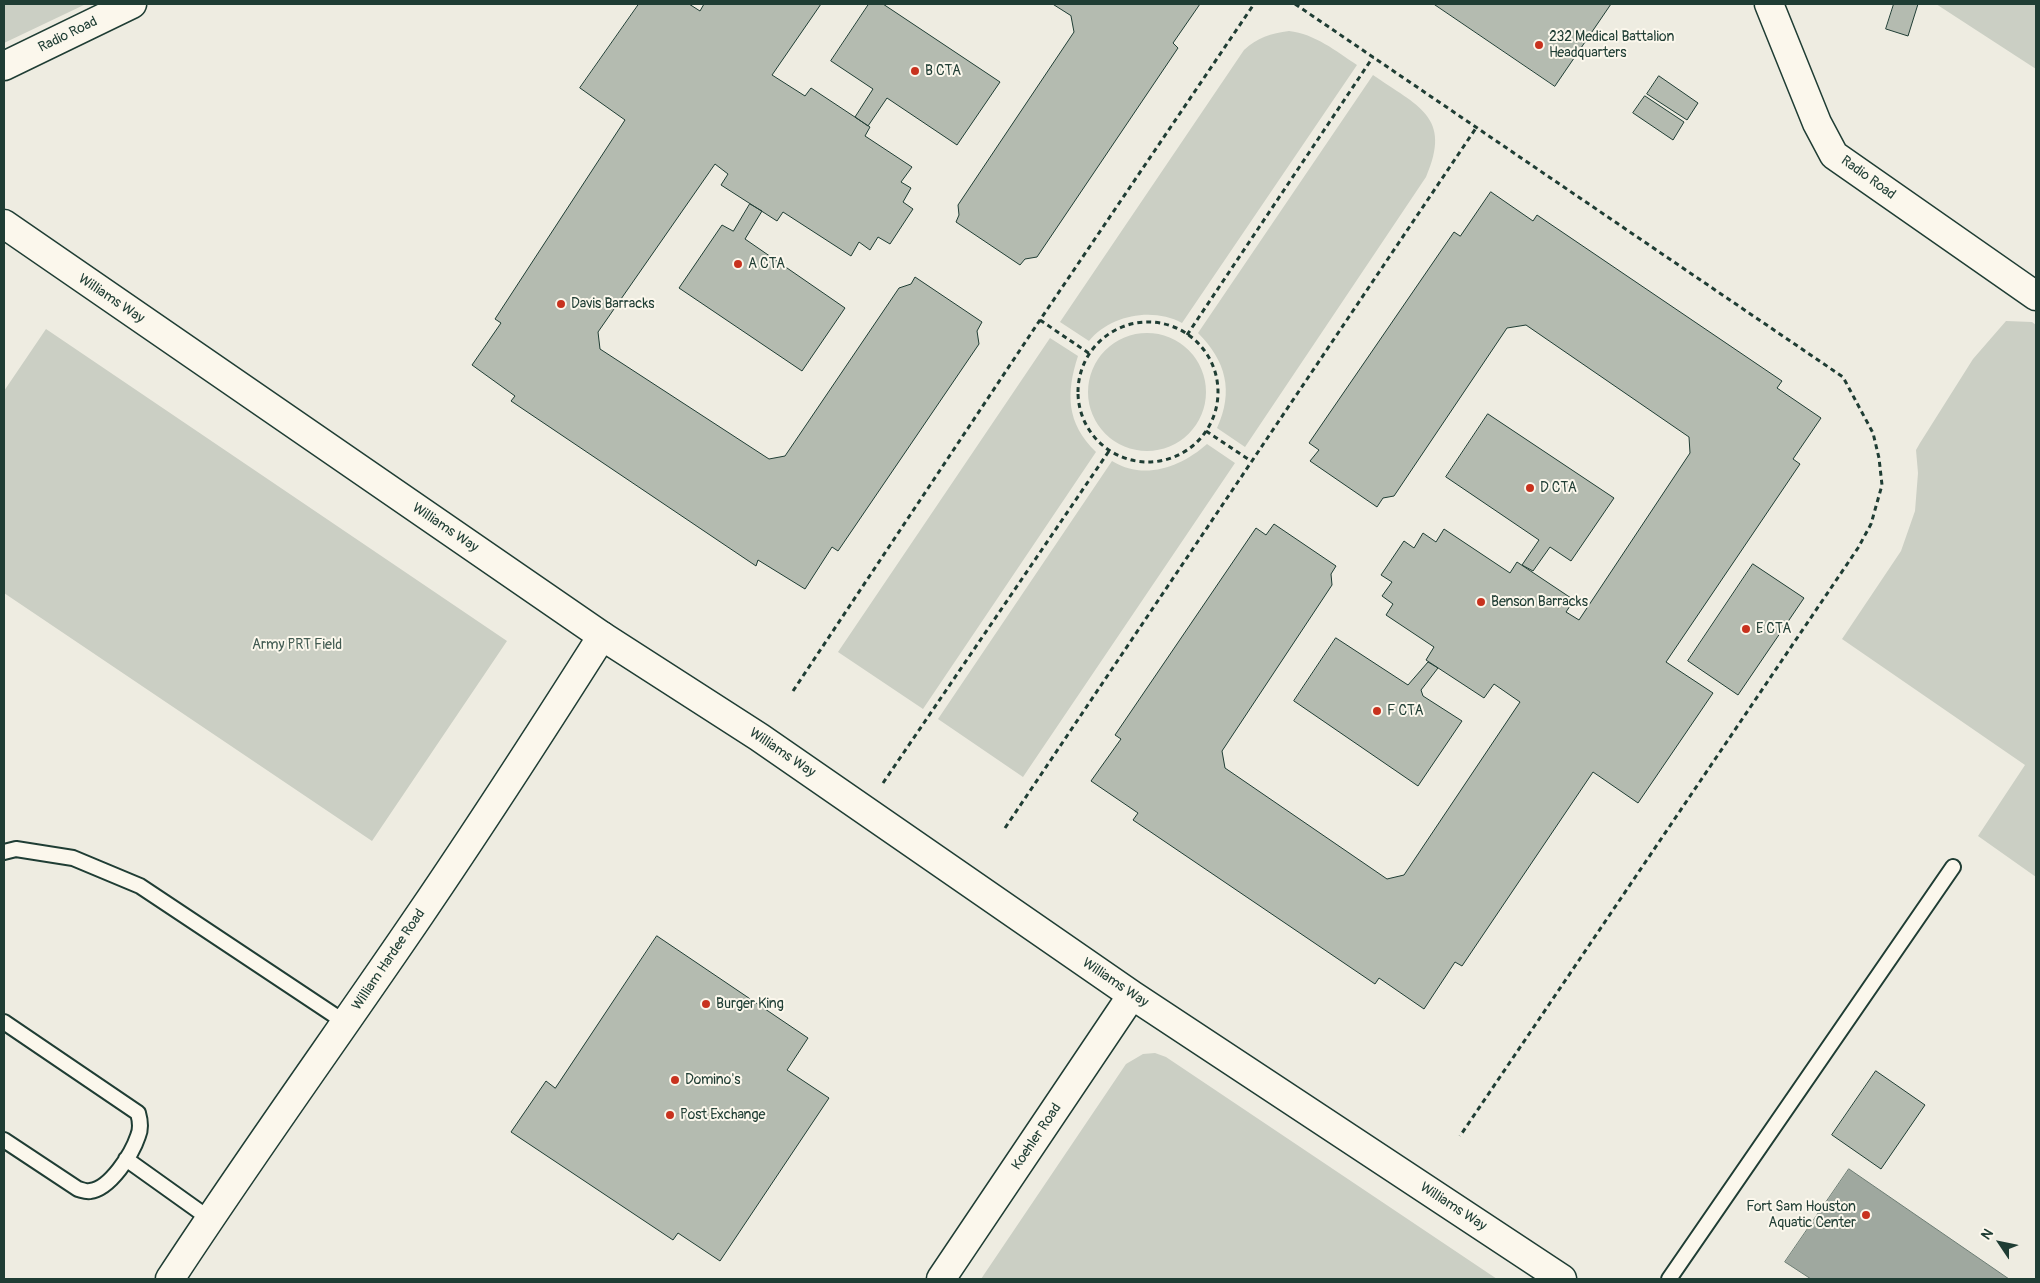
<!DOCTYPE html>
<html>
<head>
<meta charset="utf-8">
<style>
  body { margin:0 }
  #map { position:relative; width:2040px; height:1283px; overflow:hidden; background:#eeece1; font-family:Pangolin,sans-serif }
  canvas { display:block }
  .frame { position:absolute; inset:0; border:5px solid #1f3d34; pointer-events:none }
  .north { position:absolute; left:1975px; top:1218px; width:50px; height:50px; -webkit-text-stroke:4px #fbf7ec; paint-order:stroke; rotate:304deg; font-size:14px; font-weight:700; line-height:20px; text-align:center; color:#1f3d34 }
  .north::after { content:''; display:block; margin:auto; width:18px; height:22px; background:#1f3d34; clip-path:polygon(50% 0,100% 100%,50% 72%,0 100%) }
</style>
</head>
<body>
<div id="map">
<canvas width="2040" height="1283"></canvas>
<div class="frame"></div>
<div class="north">N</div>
</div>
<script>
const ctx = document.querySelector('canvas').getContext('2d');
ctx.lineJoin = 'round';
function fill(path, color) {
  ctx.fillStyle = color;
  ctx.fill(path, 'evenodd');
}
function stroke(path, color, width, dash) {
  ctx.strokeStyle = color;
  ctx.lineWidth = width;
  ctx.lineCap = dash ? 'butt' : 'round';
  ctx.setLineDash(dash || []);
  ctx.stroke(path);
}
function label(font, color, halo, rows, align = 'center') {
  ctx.font = font + ' Pangolin,sans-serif';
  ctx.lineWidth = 4;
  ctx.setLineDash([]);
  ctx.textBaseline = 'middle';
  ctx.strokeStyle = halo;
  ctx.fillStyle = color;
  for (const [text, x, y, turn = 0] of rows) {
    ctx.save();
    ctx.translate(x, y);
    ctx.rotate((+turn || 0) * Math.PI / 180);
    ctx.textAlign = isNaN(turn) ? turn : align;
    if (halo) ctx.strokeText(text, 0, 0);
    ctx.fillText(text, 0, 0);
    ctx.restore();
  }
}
fill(new Path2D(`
  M4,4h82l-82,39z
  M1936,4h100v65z
  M1289,31c26,3 47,20 68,34l-175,258c-29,-16 -72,-8 -93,18l-29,-19 184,-272c13,-12 27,-17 45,-19z
  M1373,75c44,31 80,41 53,102l-181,270 -28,-19c17,-37 9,-67 -19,-95z
  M2006,321l26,1 4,3v552l-58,-41 47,-71 -183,-126 59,-88 14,-40 3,-38 -2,-23 4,-7 53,-84z
  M46,329l461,312 -135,200 -368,-248v-202z
  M1088 392a59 59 0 1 1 118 0a59 59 0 1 1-118 0Z
  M1050,338l28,18c-12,37 -12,67 18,96l-173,257 -85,-57z
  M1207,444l28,19 -212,314 -85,-58 174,-258c32,20 69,6 95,-17z
  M1155,1053l11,4 331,222h-516l145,-215 17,-10z`), '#cbcfc4');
const water = new Path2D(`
  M1849,1169l160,110h-198l-26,-17z`);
fill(water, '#9fa89f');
stroke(water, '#6c7d74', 1);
const building = new Path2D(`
  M639,4h50l11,7 4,-7h117l-49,71 33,21 6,-8 59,39 -5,9 47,31 -11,15 10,6 -8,14 10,7 -23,35 -12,-7 -8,13 -11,-8 -8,14 -68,-44 -6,9 -56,-36 7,-11 -13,-10 -117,168 2,17 169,110 16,-3 114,-168 12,-4 4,-7 67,45 -5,9 2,13 -141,207 -6,-4 -27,42 -47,-29 -2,6 -245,-165 4,-5 -43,-31 29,-42 -6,-4 130,-199 -45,-32z
  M869,4h14l117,78 -43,63 -70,-47 -19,28 -13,-9 18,-28 -42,-28z
  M1053,4h147l-27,39 5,5 -141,209 -12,2 -5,6 -64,-43 3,-7 -1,-10 116,-173 -3,-16z
  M1434,4h177l-56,82z
  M1894,4h24l-10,32 -22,-7z
  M1659,76l39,27 -11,17 -40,-26z
  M1645,96l39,26 -11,18 -40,-27z
  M1491,192l42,29 4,-6 245,166 -5,7 44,30 -28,41 7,5 -134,198 47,31 -75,110 -45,-31 -131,194 -7,-4 -31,47 -45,-31 -4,6 -242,-164 5,-7 -47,-32 30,-42 -6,-4 141,-207 10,7 8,-11 62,42 -5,8 1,11 -110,166 3,17 162,111 17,-4 116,-173 -26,-18 -10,14 -58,-38 8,-13 -48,-32 7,-11 -11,-8 10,-14 -11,-7 23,-34 10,7 9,-15 13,9 8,-13 66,44 7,-11 57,38 -8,12 13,8 111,-167 -1,-16 -163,-112 -19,3 -113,168 -11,2 -6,9 -67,-46 9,-11 -10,-7 145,-211 6,4z
  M750,204l12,7 -17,28 100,69 -43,63 -123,-83 43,-63 11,6z
  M1488,414l126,84 -43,63 -21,-14 -17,24 -11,-6 17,-25 -93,-63z
  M1753,564l51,34 -66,97 -50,-34z
  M1336,638l72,47 20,-23 10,6 -17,22 2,6 39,25 -44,65 -124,-85z
  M657,936l151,102 -21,32 42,28 -109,163 -42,-28 -5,7 -162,-108 35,-51 9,7z
  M1876,1071l49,34 -44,64 -49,-34z`);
fill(building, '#b4bbb0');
stroke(building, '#1f3d34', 1);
const service = new Path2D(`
  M4,852l12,-3 57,9 67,28 206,137
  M4,1022l134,91c2,7 3,16 0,23 -6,18 -28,53 -48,55 -3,1 -8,-1 -12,-2l-74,-49
  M126,1159l84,60
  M1669,1279l284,-412`);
const minor = new Path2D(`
  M1769,4l48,119 17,32 202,141
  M4,66l128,-62
  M602,636l157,101 373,258 430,284
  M941,1279l191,-284`);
const tertiary = new Path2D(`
  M4,224l598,412c-59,93 -119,186 -181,277 -83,122 -170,242 -251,366`);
stroke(service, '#1f3d34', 18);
stroke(minor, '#1f3d34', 31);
stroke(tertiary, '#1f3d34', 31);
stroke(new Path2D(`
  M1295,4l548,373 30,56 6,25 3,27 -11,39 -13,24 -398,588
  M1040,320l50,34
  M1078 392a70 70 0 1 1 140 0a70 70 0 1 1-140 0Z
  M1187,335l186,-278
  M1206,431l45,30
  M793,691l247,-371 214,-316
  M883,783l226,-332
  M1005,828l471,-700`), '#1f3d34', 3, [5, 4]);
stroke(service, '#fbf7ec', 14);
stroke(minor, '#fbf7ec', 28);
stroke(tertiary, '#fbf7ec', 28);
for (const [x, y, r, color] of [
  [1539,45,5,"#c8321e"],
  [915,71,5,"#c8321e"],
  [738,264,5,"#c8321e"],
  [561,304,5,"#c8321e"],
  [1530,488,5,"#c8321e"],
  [1481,602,5,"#c8321e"],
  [1746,629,5,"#c8321e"],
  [1377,711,5,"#c8321e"],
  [706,1004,5,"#c8321e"],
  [675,1080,5,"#c8321e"],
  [670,1115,5,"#c8321e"],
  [1866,1215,5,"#c8321e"]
]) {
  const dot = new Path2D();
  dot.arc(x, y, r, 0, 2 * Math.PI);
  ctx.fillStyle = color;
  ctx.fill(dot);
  stroke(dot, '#fbf7ec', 2);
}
label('14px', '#1f3d34', '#fbf7ec', [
  ["Radio Road",68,35,-26],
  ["Radio Road",1868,178,36],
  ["Williams Way",111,299,34],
  ["Williams Way",445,528,34],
  ["Williams Way",782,753,34],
  ["William Hardee Road",389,960,-56],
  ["Williams Way",1115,983,34],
  ["Koehler Road",1037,1137,-56],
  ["Williams Way",1453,1207,33]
]);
label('14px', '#1f3d34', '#fbf7ec', [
  ["232 Medical Battalion",1549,37],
  ["Headquarters",1549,53],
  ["B CTA",925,71],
  ["A CTA",748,264],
  ["Davis Barracks",571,304],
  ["D CTA",1540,488],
  ["Benson Barracks",1491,602],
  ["E CTA",1756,629],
  ["F CTA",1387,711],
  ["Burger King",716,1004],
  ["Domino's",685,1080],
  ["Post Exchange",680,1115],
  ["Fort Sam Houston",1856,1207,"right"],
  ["Aquatic Center",1856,1223,"right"]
], 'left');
label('14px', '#415a51', '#fbf7ec', [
  ["Army PRT Field",297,645]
]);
</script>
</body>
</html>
